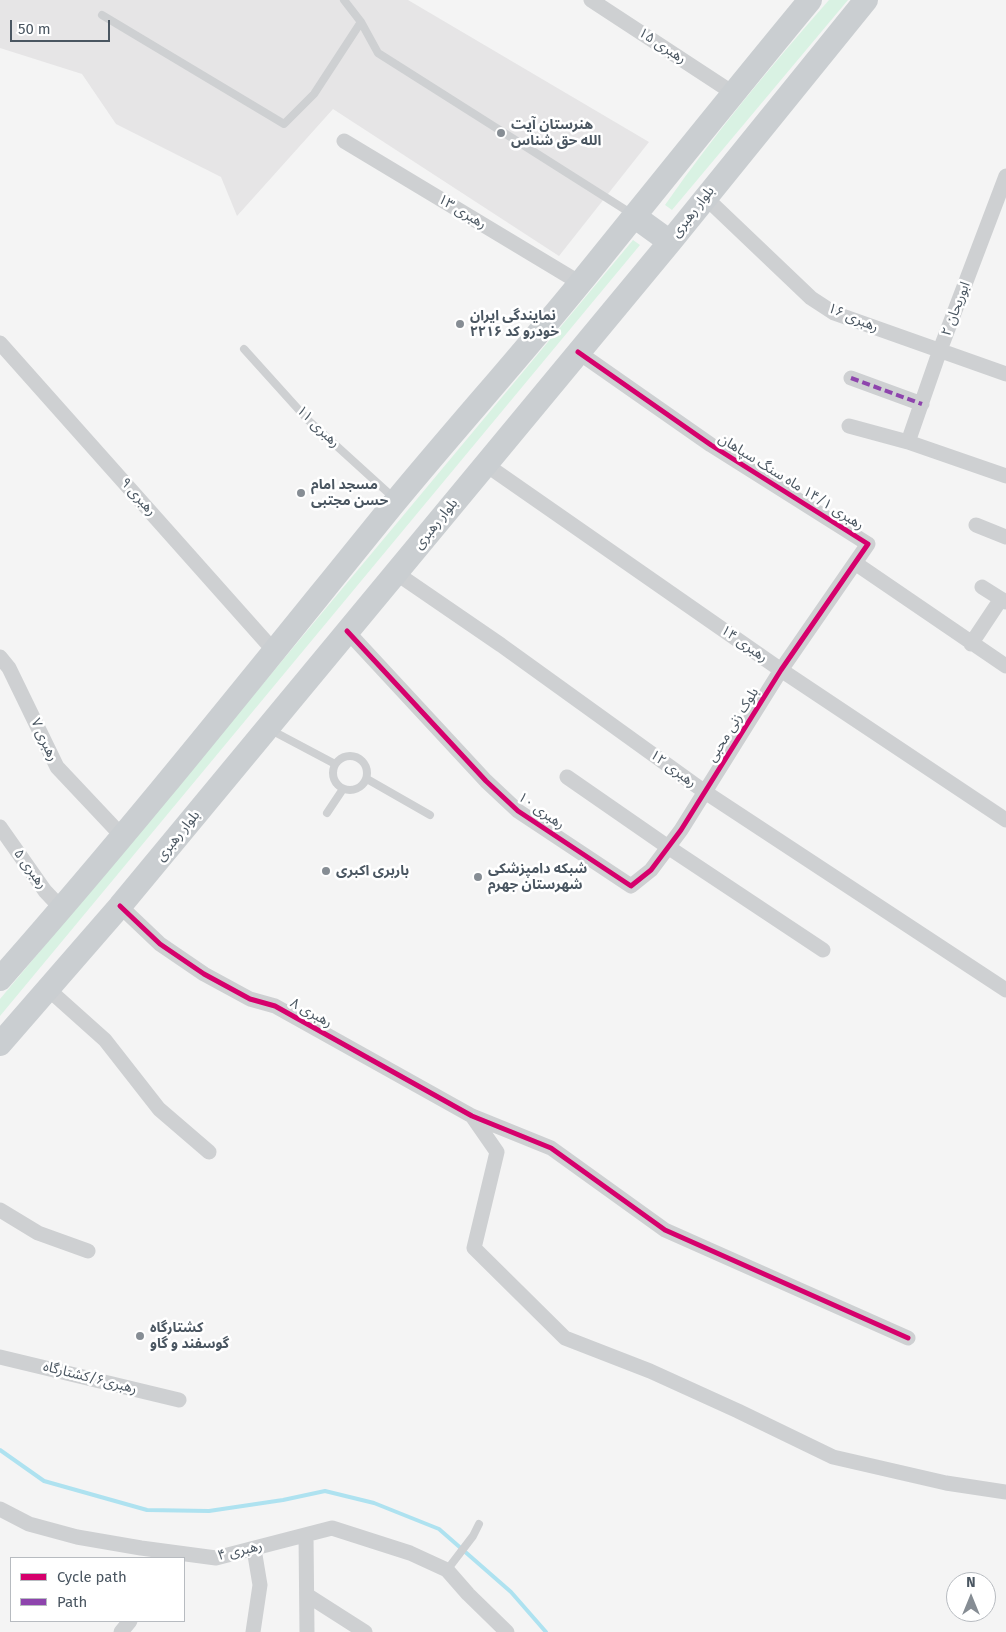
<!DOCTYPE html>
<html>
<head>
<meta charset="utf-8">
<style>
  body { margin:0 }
  #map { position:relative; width:1006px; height:1632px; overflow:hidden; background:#f4f4f4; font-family:"Fira Sans",sans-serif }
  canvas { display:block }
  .legend { position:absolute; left:10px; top:1557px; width:175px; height:65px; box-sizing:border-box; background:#fff; border:1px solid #b7bbc0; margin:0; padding:6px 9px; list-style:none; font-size:15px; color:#4a5661 }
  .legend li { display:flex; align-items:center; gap:10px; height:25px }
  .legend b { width:25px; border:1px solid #b7bbc0 }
  .north { position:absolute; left:946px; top:1572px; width:50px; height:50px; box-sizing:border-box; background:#fff; border:1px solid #b7bbc0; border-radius:50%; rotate:0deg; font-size:14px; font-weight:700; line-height:20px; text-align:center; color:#4a5661 }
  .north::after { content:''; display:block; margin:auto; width:18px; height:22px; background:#868d94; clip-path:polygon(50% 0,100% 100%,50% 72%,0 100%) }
  .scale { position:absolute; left:10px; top:20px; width:100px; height:22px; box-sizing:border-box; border:2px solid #4a5661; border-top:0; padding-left:6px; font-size:15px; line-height:18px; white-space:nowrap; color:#4a5661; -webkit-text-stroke:4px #fff; paint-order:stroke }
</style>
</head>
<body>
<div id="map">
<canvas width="1006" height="1632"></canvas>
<ul class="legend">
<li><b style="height:6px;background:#d6006c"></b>Cycle path</li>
<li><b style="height:6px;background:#8e44ad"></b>Path</li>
</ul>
<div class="north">N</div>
<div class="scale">50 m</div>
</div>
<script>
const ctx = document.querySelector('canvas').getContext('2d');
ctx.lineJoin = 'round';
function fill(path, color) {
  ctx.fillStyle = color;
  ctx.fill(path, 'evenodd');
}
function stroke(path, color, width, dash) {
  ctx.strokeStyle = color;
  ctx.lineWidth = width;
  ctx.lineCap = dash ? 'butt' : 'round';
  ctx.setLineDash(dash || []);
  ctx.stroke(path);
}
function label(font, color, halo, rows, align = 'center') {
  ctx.font = font + ' "Fira Sans","Noto Sans Arabic",sans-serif';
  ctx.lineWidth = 5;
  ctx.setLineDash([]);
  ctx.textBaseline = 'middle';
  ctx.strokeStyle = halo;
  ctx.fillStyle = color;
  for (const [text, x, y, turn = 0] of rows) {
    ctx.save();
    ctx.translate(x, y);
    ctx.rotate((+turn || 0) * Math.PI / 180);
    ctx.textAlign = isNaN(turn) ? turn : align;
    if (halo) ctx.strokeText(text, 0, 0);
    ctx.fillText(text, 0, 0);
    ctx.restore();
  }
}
fill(new Path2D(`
  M0,0h408l241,142 -90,114 -226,-147 -96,107 -16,-39 -105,-53 -34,-50 -82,-26z`), '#e6e5e6');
fill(new Path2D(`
  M829,0h19l-176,210 -7,-5c50,-72 106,-139 164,-205z
  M633,240l7,5 -640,771v-17z`), '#d9f2e3');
stroke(new Path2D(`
  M0,1450l44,31 103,29 62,1 74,-11 42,-9 49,12 65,26 72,63 35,40`), '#aee2f0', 4);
stroke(new Path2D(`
  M344,0l17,22 17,31 254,161
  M102,15l182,109 30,-30 47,-72
  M244,349l64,71 87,79
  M269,729l66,35
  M333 773a17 17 0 1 1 34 0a17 17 0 1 1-34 0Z
  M367,779l63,36
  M327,813l16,-24
  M447,1570l26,-34 6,-12`), '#ced0d2', 8);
stroke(new Path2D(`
  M591,0l142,93
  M344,141l236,142
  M705,197l106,101 23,15 172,61
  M0,343l275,309
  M851,378l71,26
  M849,426l59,16 98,34
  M908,442l32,-92 66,-174
  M485,464l296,206 225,150
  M976,525l30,12
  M855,563l151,103
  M396,573l105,72 204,147 301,198
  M982,587l19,12
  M347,631l139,150 32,30 113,75 20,-16 30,-40 100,-160 87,-126 -157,-99 -133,-93
  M971,644l30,-45 5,3
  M0,657l9,11 48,99 65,69
  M567,777l101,70 155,103
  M0,827l45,64 17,18
  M120,906l40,38 44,30 46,25 25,7 197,110 79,32 114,82 243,108
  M48,989l57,51 54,69 50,43
  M472,1116l25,36 -23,96 91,90 85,33 88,40 95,46 113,26 60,9
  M0,1210l38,23 50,18
  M0,1357l179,43
  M0,1509l29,15 48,13 64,11 75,10 116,-30 78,25 37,17 21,24 39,38
  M306,1535l1,97
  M307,1595l58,37
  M121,1632l9,-11
  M253,1632l7,-47 -6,-36`), '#ced0d2', 15);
stroke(new Path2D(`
  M634,216l36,26
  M0,979c137,-155 265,-317 395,-477 61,-74 125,-145 186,-220 76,-94 152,-189 229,-282
  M0,1044l120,-138 550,-664 196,-242`), '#caced1', 24);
stroke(new Path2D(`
  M851,378l71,26`), '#8e44ad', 4, [8, 4]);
stroke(new Path2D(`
  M347,631l139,150 32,30 113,75 20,-16 30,-40 100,-160 87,-126 -157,-99 -133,-93
  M120,906l40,38 44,30 46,25 25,7 197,110 79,32 114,82 243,108`), '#d6006c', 5);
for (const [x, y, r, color] of [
  [501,133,5,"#868d94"],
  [460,324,5,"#868d94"],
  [301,493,5,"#868d94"],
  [326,871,5,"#868d94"],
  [478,877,5,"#868d94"],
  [140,1336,5,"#868d94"]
]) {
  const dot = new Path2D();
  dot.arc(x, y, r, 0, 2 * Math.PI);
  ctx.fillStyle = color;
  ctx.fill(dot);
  stroke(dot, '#fff', 2);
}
label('14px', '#4a5661', '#fff', [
  ["رهبری ۱۵",662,46,33],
  ["رهبری ۱۳",462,212,31],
  ["بلوار رهبری",693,212,-52],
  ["ابوریحان ۲",956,309,-69],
  ["رهبری ۱۶",853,318,23],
  ["رهبری ۱۱",318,427,44],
  ["رهبری ۱۴/۱ ماه سنگ سپاهان",791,482,32],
  ["رهبری ۹",138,497,48],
  ["بلوار رهبری",436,524,-51],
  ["رهبری ۱۴",744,644,35],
  ["بلوک زنی محبی",733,725,-58],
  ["رهبری ۷",44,740,65],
  ["رهبری ۱۲",673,769,36],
  ["رهبری ۱۰",541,811,35],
  ["بلوار رهبری",178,836,-51],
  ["رهبری ۵",30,869,54],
  ["رهبری ۸",311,1013,29],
  ["رهبری۶/کشتارگاه",90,1378,14],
  ["رهبری ۴",240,1551,-13]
]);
label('bold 14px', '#4a5661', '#fff', [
  ["هنرستان آیت",511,125],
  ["الله حق شناس",511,141],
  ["نمایندگی ایران",470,316],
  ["خودرو کد ۲۲۱۶",470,332],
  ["مسجد امام",311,485],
  ["حسن مجتبی",311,501],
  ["شبکه دامپزشکی",488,869],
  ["شهرستان جهرم",488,885],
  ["باربری اکبری",336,871],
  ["کشتارگاه",150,1328],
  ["گوسفند و گاو",150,1344]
], 'left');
</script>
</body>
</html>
